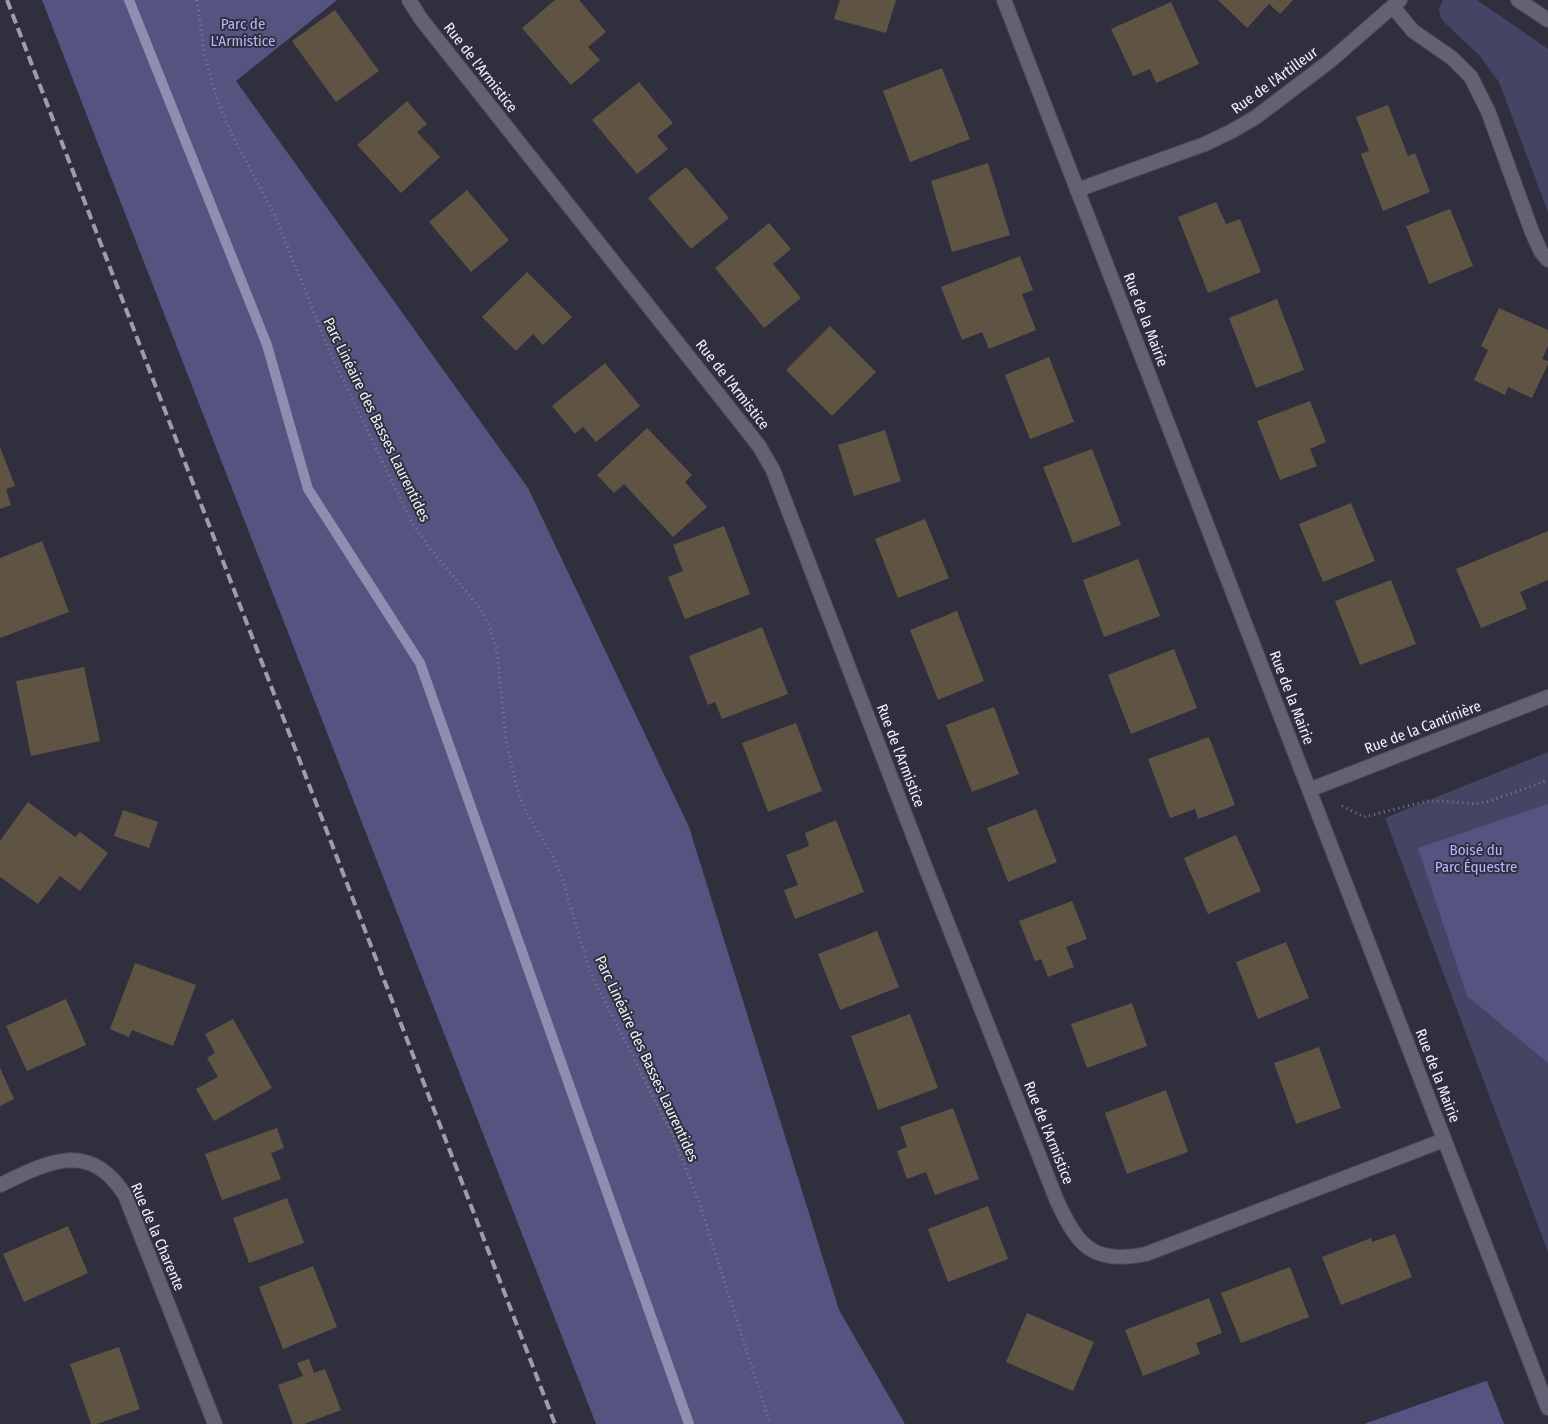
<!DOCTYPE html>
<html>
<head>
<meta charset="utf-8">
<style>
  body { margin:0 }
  canvas { display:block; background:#2f2f3e }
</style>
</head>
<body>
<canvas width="1548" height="1424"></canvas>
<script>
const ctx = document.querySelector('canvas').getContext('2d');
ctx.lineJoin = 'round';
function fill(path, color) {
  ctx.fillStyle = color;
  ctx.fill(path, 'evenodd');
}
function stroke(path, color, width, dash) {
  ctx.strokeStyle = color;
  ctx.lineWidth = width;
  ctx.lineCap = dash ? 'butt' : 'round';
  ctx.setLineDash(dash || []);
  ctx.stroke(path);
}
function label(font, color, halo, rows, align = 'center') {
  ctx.font = font + ' "Fira Sans Condensed",sans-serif';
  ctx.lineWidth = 4;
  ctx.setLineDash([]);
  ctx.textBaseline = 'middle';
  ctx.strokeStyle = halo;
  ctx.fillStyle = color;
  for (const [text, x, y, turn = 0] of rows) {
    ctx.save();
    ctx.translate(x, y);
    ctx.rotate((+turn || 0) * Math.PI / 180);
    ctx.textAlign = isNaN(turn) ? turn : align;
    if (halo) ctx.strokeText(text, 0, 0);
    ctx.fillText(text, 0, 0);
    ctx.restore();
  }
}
fill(new Path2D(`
  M1443,0h34l71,49v163l-49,-130 -19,-26 -34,-32 -5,-6 -2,-9z
  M1548,752v500l-163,-434z`), '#454465');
fill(new Path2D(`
  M42,0h295l-101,81 292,407 161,339 150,483 66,114h-309z
  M1548,804v259l-81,-67 -49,-148z
  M1487,1381l17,43h-140l122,-43z`), '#555481');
stroke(new Path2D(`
  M129,0l138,345 41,144 112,174 269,761`), '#8e8eb1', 10);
fill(new Path2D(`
  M555,0h24l27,32 -18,15 12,13 -29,25 -49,-57z
  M840,0h56l-10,33 -52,-14z
  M1218,0h75l-13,14 -11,-10 -22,24z
  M1171,2l28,62 -43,19 -6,-14 -17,7 -22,-47z
  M335,10l44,61 -43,31 -44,-61z
  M942,68l28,71 -60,23 -27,-71z
  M639,82l34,41 -16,13 11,13 -31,25 -45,-54z
  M407,101l20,23 -10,8 23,25 -39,36 -44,-48z
  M1388,105l20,51 7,-3 15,39 -47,19 -22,-57 8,-3 -13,-34z
  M988,163l22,72 -58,17 -21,-71z
  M686,167l43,51 -38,31 -43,-51z
  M467,190l42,50 -38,32 -42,-50z
  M1216,202l10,22 14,-5 21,53 -53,21 -30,-76z
  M1450,209l23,57 -44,18 -23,-58z
  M769,223l22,26 -18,15 28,34 -37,30 -49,-60z
  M1020,256l13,34 -11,4 14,36 -47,19 -7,-17 -20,8 -21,-53z
  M527,272l45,45 -29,28 -10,-11 -17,17 -34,-34z
  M1277,299l27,71 -48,18 -27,-70z
  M1499,308l49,22v16l-6,13 6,2v3l-16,34 -24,-11 -3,8 -31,-15 14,-30 -7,-4z
  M830,326l46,46 -44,44 -46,-46z
  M1049,357l25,65 -44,17 -25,-64z
  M605,363l35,43 -44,36 -13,-15 -8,7 -23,-28z
  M1310,401l16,41 -16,7 7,17 -37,14 -23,-59z
  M647,428l45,47 -7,7 22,25 -34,30 -49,-53 -10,9 -17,-18z
  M885,430l16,51 -47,15 -16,-51z
  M0,447l15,39 -9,3 5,16 -11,4z
  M1092,449l29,76 -48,18 -30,-76z
  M1351,503l24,58 -52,21 -24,-58z
  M925,519l24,59 -51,20 -23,-59z
  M724,526l26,68 -65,25 -17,-42 15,-6 -10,-26z
  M1548,531v49l-28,12 7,17 -46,19 -25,-59z
  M42,541l27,71 -69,26v-80z
  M1138,559l22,57 -56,21 -21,-57z
  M1391,580l25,64 -56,21 -25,-64z
  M957,611l27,70 -46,19 -28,-70z
  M762,627l26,67 -66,25 -7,-17 -7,3 -19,-49z
  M1174,649l23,59 -66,26 -23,-59z
  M84,667l16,74 -69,15 -15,-75z
  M994,707l25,67 -47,18 -26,-67z
  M796,723l26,68 -54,21 -26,-69z
  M1209,737l26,68 -37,14 -3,-10 -25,9 -22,-59z
  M28,802l47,35 5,-5 28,21 -28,38 -20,-15 -22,28 -38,-27v-36z
  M1036,809l21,53 -49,20 -21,-54z
  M123,810l35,12 -9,26 -35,-12z
  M836,820l28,72 -69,27 -11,-29 14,-5 -12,-30 23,-9 -4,-13z
  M1236,835l25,56 -53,23 -24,-56z
  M1072,901l15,38 -21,8 8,20 -26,10 -7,-18 -6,2 -16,-40z
  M877,931l22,56 -59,23 -22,-56z
  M1286,942l23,56 -51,21 -22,-57z
  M135,963l61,22 -23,61 -41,-16 -3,7 -19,-8z
  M66,999l20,46 -59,26 -21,-45z
  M1132,1003l15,43 -60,22 -16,-44z
  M910,1014l28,74 -60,22 -27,-74z
  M233,1019l39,69 -58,33 -18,-32 22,-12 -11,-19 8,-5 -10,-19z
  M1319,1047l22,61 -45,16 -22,-61z
  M0,1068l14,31 -14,7z
  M1166,1090l22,62 -61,22 -22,-61z
  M953,1108l26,71 -44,16 -9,-23 -19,7 -10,-28 10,-4 -7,-20z
  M277,1128l7,20 -13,5 10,26 -59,21 -17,-46z
  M287,1198l17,45 -55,20 -16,-45z
  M988,1206l20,53 -60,23 -20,-53z
  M68,1226l20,47 -64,29 -21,-48z
  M1395,1234l17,43 -71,28 -19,-48 49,-19 1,4z
  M313,1266l24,61 -54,22 -24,-62z
  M1290,1267l19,50 -68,26 -20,-50z
  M1209,1298l13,35 -26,10 4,11 -57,22 -18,-46z
  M1027,1313l67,29 -21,49 -67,-29z
  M119,1347l21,62 -43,15h-6l-21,-60z
  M309,1359l5,14 11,-4 16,41 -37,14h-11l-15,-39 25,-9 -6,-13z`), '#5f5344');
const minor = new Path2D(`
  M409,0l12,19 324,409 14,18 14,24 148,386 136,345c21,45 36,64 89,53l298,-114
  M1004,0l544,1408
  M1518,0l30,20
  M1393,7l20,24 39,27 19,19 17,34 44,121 9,20 7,8
  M1077,190l128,-46 27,-13 24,-14 74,-56 70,-61
  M1309,790l239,-93
  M0,1185c48,-23 89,-46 125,10l90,229`);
stroke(minor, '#4b4b58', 16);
stroke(new Path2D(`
  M197,0l8,57 13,45 14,33 43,81 55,136 80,167 17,26 53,63 9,17 8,26 9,89 12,52 8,20 26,42 11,27 26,88 7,15 76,150 27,68 71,222
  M1342,806l22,11 63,-16h16l31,3 13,-2 61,-22`), '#7b7c89', 3, [1, 4]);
stroke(minor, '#626274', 14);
stroke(new Path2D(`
  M7,0l548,1424`), '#9e9eaa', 4, [10, 5]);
label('15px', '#b7b6fe', '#2f2f3e', [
  ["Parc de",243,25],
  ["L'Armistice",243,42],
  ["Boisé du",1476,851],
  ["Parc Équestre",1476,868]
]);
label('15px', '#f0f1fb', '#2f2f3e', [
  ["Rue de l'Armistice",480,68,52],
  ["Rue de l'Artilleur",1275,81,-36],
  ["Rue de la Mairie",1145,320,69],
  ["Rue de l'Armistice",732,385,52],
  ["Parc Linéaire des Basses Laurentides",376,420,64],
  ["Rue de la Mairie",1291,698,69],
  ["Rue de la Cantinière",1423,728,-21],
  ["Rue de l'Armistice",900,756,69],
  ["Parc Linéaire des Basses Laurentides",646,1059,65],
  ["Rue de la Mairie",1437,1076,69],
  ["Rue de l'Armistice",1048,1133,68],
  ["Rue de la Charente",157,1237,67]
]);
</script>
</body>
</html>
